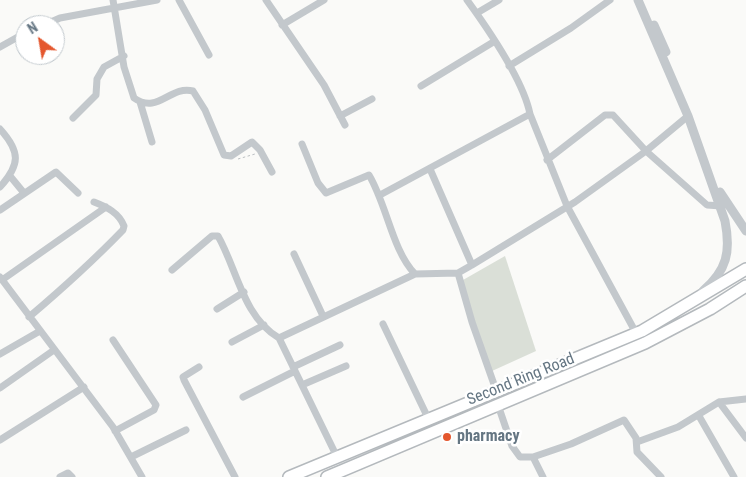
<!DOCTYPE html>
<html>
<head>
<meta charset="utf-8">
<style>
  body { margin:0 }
  #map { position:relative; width:746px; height:477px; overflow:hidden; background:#fafaf8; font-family:"Roboto Condensed",sans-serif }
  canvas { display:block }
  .north { position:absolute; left:15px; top:15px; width:50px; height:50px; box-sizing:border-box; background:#fff; border:1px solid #c1c8cd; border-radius:50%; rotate:328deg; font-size:14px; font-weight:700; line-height:20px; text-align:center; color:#657683 }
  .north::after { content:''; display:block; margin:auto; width:18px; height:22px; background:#e4572e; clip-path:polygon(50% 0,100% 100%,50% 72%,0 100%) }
</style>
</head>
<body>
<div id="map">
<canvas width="746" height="477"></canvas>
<div class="north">N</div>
</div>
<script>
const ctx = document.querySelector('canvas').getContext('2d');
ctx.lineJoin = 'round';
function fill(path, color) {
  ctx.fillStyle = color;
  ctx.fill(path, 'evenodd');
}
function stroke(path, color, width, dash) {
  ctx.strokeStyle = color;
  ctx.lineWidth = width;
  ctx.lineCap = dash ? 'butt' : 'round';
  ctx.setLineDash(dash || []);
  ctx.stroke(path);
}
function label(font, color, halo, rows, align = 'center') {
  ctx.font = font + ' "Roboto Condensed",sans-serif';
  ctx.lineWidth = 5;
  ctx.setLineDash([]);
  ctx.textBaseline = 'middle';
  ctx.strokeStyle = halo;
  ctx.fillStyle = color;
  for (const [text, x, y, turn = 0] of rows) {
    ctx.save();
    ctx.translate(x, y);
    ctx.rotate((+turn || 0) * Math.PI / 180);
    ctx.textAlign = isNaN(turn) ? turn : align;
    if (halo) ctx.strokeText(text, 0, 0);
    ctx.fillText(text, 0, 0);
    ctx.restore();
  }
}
fill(new Path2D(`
  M505,256l31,95 -44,20 -30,-87 1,-4z`), '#dadfd7');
const trunk = new Path2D(`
  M289,477l353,-146 104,-62
  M327,477l318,-134 65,-34 36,-23`);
stroke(trunk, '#b4b9bd', 14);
stroke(new Path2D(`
  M238,159l17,-5`), '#bbbfc2', 1, [2.5, 2.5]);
stroke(new Path2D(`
  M113,0l11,67 10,31c24,17 36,-13 59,-7l12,19 19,45 7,1 21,-14 8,8 12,22
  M179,0l30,55
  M266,0l58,85 21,40
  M477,13l22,-13
  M44,25l16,-7 97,-18
  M282,25l42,-25
  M0,47l25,-14
  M509,66l62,-38 39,-28
  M421,86l74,-45
  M140,102l12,40
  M530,114l37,92 69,127
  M340,116l32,-17
  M73,118l23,-23 1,-16 7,-12 20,-11
  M0,129c21,23 20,36 0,58
  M302,144l16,39 8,10 43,-18c18,30 23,75 46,99l43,-1 14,-8 103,-63 71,-51 42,-35
  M547,160l58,-45h8l33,36 61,54 14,1
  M430,169l42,96
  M10,176l14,17
  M380,195l150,-81c-7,-35 -42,-85 -63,-114
  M0,210l56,-38 22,21
  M294,254l29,62
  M172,270l40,-34h6c19,33 25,81 61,102l136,-64
  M458,273l14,49 24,68
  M0,277l113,150 29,50
  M2,280l104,-73
  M217,309l27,-17
  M29,317c33,-28 64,-56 94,-87l1,-4c-5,-13 -17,-19 -30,-24
  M383,324l45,94
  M279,338l58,119
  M113,340l43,65 -2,5 -39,21
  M232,342l32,-17
  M0,354l40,-23
  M199,367l-16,10 1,3 51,97
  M293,367l47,-22
  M302,385l44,-19
  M0,388l54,-38
  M243,397l52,-26
  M719,402l27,36
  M498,405l14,41 8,11h13l38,-13 53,-24 12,18 1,14 24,25
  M699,416l35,61
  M0,440l84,-53
  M637,442l41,-15 41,-25 27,-3
  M131,457l55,-27
  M533,457l10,20
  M60,477l8,-4 4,4`), '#c3c8cc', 7);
stroke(new Path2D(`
  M638,0l50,116 37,105c6,31 2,49 -22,70
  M654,25l12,27
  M720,192l26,39`), '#c3c8cc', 9);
stroke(trunk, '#fff', 11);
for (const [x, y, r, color] of [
  [447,437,5,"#e4572e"]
]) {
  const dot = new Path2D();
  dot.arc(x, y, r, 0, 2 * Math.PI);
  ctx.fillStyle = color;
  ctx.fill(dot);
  stroke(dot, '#fff', 2);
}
label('16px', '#657683', '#fff', [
  ["Second Ring Road",521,380,-22]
]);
label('bold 16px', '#657683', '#fff', [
  ["pharmacy",457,437]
], 'left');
</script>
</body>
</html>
